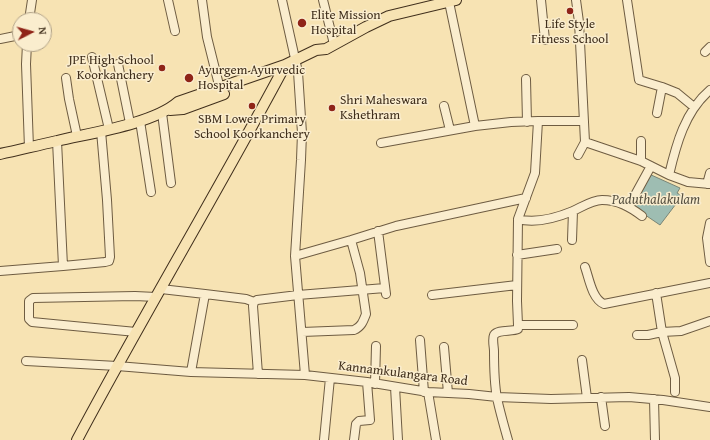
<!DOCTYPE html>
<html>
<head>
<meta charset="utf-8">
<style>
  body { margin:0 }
  #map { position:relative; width:710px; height:440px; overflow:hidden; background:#f7e3b3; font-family:"Gentium Book Plus",serif }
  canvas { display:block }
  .north { position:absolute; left:12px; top:12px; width:40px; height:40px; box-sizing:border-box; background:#faedce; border:1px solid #b0a187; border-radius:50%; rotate:84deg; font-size:11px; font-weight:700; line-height:16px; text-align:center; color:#402f1c }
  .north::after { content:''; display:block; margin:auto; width:14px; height:18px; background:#8f2418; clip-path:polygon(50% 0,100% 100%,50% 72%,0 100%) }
</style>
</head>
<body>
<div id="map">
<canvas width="710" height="440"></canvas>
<div class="north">N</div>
</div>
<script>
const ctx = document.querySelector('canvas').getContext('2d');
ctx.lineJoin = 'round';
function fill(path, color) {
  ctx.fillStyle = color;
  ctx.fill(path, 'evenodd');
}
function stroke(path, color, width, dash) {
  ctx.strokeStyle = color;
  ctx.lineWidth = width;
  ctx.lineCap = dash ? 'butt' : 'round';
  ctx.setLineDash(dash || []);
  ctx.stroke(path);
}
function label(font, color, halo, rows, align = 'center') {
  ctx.font = font + ' "Gentium Book Plus",serif';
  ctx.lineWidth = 3;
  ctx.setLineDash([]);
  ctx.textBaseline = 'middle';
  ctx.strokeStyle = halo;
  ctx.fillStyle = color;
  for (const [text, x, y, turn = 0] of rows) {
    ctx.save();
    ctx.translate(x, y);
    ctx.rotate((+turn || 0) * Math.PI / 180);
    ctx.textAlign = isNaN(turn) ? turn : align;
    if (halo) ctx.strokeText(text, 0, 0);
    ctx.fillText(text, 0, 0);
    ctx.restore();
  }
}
const water = new Path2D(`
  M649,174l31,14 -3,5 5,3 -22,29 -28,-19z`);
fill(water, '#9ebdb2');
stroke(water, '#788476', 1);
const minor = new Path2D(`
  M168,0l7,31
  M202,0l5,37 13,52
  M282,0l16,72 4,61 -1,27 -6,96 10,119
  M323,0l11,44
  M541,0l4,40
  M576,0l3,22 6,120 56,19 28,14
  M627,0l12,80 23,7 15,6 17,14
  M449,2l26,124 36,-4 27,-1 -3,52 -17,46 -1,82 1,24v4c-6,3 -20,0 -24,6 -2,4 0,12 0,16 0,15 0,31 3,47 3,14 7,28 11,42
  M29,20l3,-20
  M0,39l20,-4
  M27,44l-1,20 3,84
  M705,52l5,-5
  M92,57l17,72
  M118,64l12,59
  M66,78l3,21 8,37
  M526,79l1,43
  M710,90c-25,21 -34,55 -41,85l19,7 22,2
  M444,106l6,24
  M162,113l9,70
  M657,113l5,-26
  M140,121l11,71
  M538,121h46
  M381,143l94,-17
  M578,155l7,-13
  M641,161v-20
  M707,184l3,-11
  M629,206l22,-40
  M518,219c18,5 38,-1 55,-8 9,-4 19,-11 29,-11 16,0 28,7 40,16
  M710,223l-3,15 3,24
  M378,231l8,63
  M572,240l1,-29
  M517,255l40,-6
  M295,256l56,-16 45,-14 130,-28
  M63,266l42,-4 4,-1 1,-4 -3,-57 -6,-69
  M585,267c4,11 7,32 19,37l106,-21
  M0,271l63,-5 -6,-125
  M161,289l44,5 -14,78
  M656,293l6,39 19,-1 29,-10
  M205,294l41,5 8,3
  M432,295l85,-10
  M518,325h55
  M136,332l-104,-10 -3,-3v-18l4,-3 102,-2 21,1
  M302,332l52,-2c7,-3 9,-8 12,-16l-6,-41 -9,-33
  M637,335h11l14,-3 13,46v14
  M420,340l4,52
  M444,347l4,46
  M582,360l5,38
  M26,361l91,5 74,6 114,3 62,7 61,10 41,2 28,3 54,2 78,-2 34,3 47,7
  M258,374l-5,-68 1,-4 3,-2 41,-5 87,-7
  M375,384l1,-38
  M395,387l3,53
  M428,392l8,48
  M601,397l4,29
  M654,399l1,41
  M324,440l6,-62
  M354,440l2,-16 3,-3 11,-1 -3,-38`);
const major = new Path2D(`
  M170,110l13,-1 41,-15
  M0,154c19,-4 38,-9 57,-13 33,-8 96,-17 121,-39l107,-37 31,-15 10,-1 40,-22 23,-11 67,-16
  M77,440c66,-124 138,-244 204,-367`);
stroke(minor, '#6e5c42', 10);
stroke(major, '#402f1c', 12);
stroke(minor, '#faedce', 8);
stroke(major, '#f7e3b3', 10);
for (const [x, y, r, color] of [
  [570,11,4,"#8f2418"],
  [302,23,5,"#8f2418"],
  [162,68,4,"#8f2418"],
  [189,78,5,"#8f2418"],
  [252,106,4,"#8f2418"],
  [332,108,4,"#8f2418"]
]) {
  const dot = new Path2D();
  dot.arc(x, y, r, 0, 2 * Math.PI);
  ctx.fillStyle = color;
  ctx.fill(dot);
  stroke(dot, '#faedce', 1.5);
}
label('13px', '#402f1c', '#faedce', [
  ["Elite Mission",311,16],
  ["Hospital",311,31],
  ["Life Style",570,25,"center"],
  ["Fitness School",570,40,"center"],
  ["JPE High School",154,61,"right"],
  ["Koorkanchery",154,76,"right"],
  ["Ayurgem Ayurvedic",198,71],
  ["Hospital",198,86],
  ["Shri Maheswara",340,101],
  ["Kshethram",340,116],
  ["SBM Lower Primary",252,120,"center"],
  ["School Koorkanchery",252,135,"center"]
], 'left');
label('13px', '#402f1c', '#faedce', [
  ["Kannamkulangara Road",403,374,7]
]);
label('italic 14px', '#585242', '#faedce', [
  ["Paduthalakulam",656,200]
]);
</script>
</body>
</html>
